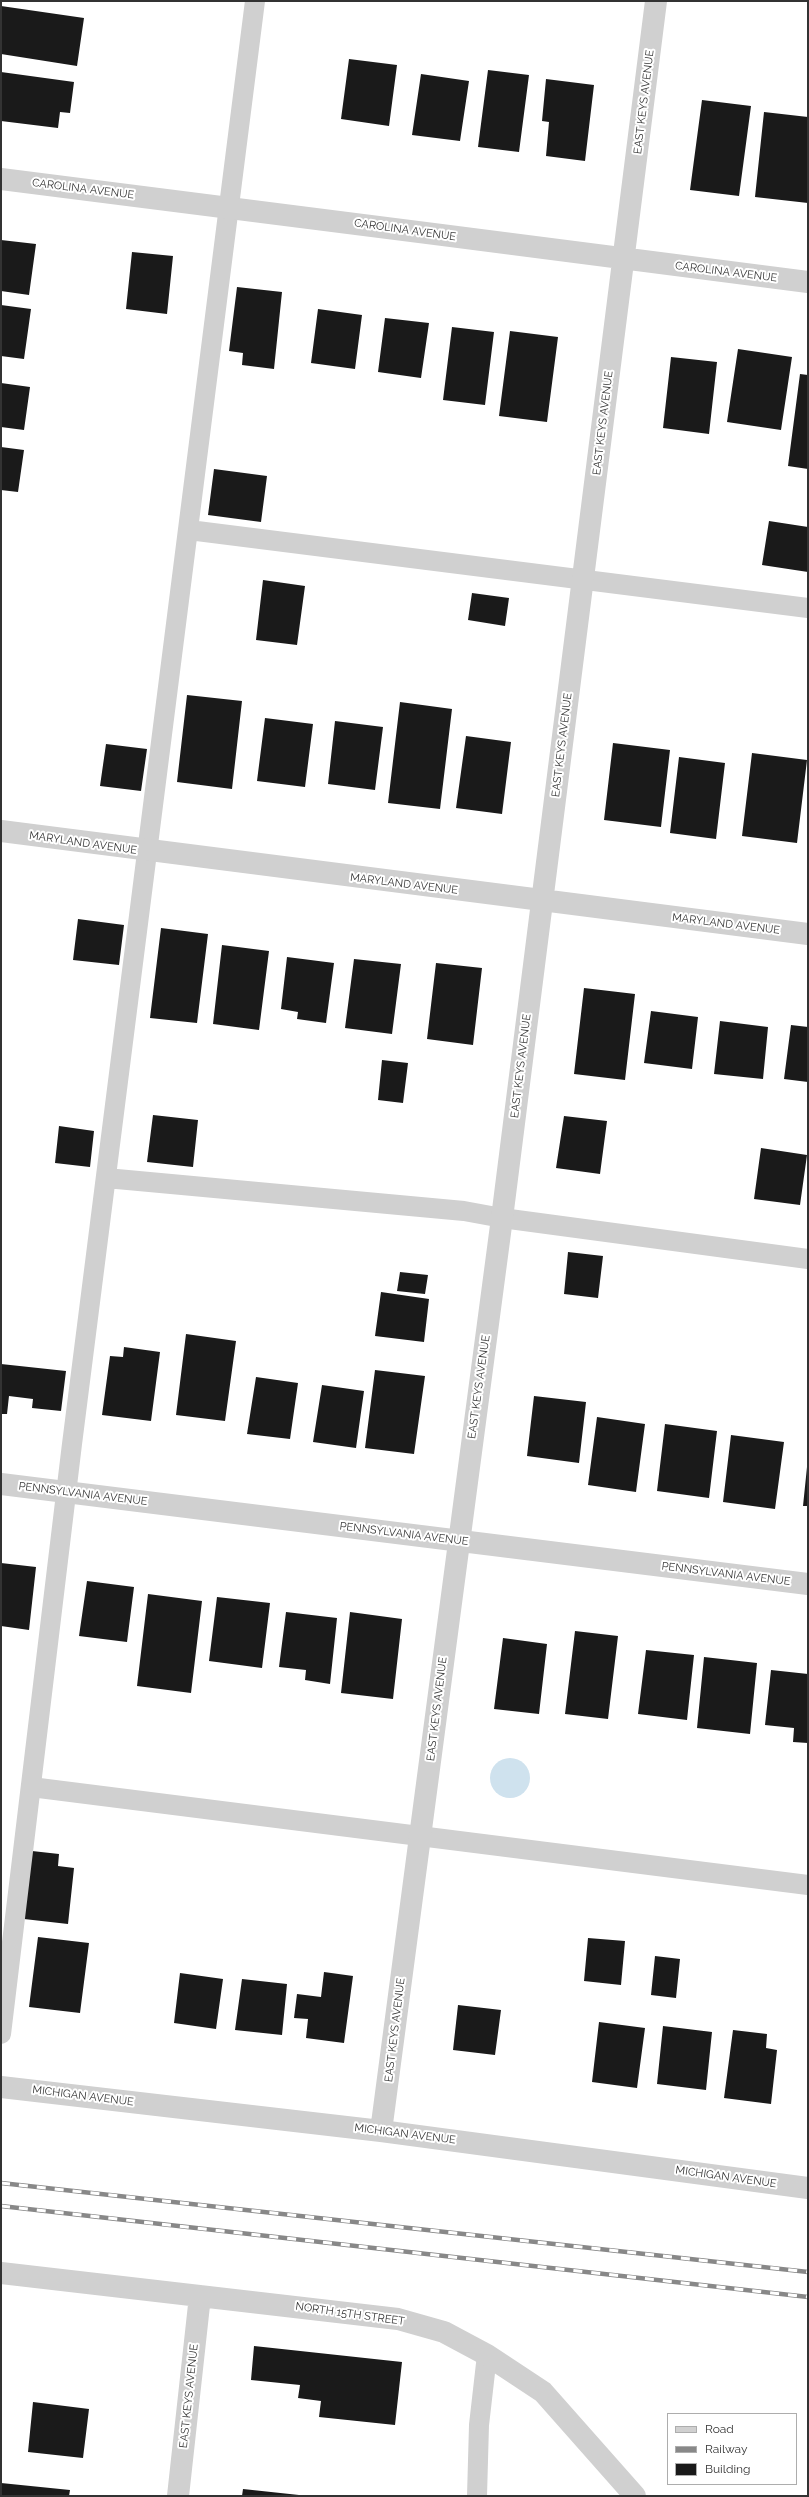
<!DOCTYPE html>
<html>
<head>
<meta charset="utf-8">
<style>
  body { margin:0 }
  #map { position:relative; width:809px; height:2497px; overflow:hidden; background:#fff; font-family:Raleway,sans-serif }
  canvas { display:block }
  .frame { position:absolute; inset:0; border:2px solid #333; pointer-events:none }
  .legend { position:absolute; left:667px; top:2413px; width:130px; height:72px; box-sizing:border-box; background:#fff; border:1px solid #adadad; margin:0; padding:5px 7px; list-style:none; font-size:12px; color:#333 }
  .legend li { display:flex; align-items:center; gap:8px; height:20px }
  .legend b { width:20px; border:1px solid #adadad }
</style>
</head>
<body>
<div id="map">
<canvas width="809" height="2497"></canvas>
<div class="frame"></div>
<ul class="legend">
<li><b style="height:5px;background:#d0d0d0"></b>Road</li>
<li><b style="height:5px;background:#888"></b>Railway</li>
<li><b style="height:11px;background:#1a1a1a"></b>Building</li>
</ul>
</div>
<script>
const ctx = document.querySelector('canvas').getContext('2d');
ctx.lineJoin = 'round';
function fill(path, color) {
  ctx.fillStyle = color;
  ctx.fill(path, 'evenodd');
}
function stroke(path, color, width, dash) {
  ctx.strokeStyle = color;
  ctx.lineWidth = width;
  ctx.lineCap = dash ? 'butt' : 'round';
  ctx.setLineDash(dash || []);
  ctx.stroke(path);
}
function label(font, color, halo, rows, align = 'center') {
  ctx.font = font + ' Raleway,sans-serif';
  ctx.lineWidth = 4;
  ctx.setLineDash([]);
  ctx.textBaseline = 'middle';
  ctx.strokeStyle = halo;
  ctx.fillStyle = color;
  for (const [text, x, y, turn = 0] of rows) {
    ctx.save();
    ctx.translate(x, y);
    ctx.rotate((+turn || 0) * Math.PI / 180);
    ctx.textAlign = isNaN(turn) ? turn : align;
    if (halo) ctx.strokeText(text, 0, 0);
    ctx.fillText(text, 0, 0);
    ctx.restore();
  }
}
fill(new Path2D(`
  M490 1778a20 20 0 1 1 40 0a20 20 0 1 1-40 0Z`), '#cfe2ee');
fill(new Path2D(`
  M1,6l83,12 -7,48 -76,-12z
  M349,59l48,6 -8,61 -48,-7z
  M488,70l41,5 -10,77 -41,-5z
  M1,72l73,10 -4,31 -10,-1 -2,16 -57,-7z
  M421,74l48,7 -9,60 -48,-6z
  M546,79l48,6 -9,76 -39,-5 3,-34 -7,-1z
  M702,100l49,6 -12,90 -49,-6z
  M764,112l44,5v86l-53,-6z
  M1,240l35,4 -7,51 -28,-4z
  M132,252l41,4 -6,58 -41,-5z
  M237,287l45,5 -8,77 -32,-4 1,-12 -14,-2z
  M1,305l30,4 -7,50 -23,-3z
  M318,309l44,6 -7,54 -44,-6z
  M385,318l44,5 -8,55 -43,-6z
  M452,327l42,5 -9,73 -42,-5z
  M510,331l48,6 -11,85 -48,-6z
  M738,349l54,8 -11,73 -54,-8z
  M671,357l46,5 -8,72 -46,-6z
  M800,374l8,1v94l-20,-3z
  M1,383l29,4 -6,43 -23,-3z
  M1,447l23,3 -6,42 -17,-2z
  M214,469l53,7 -6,46 -53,-7z
  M769,521l39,6v45l-46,-7z
  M263,580l42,6 -8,59 -41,-5z
  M472,593l37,5 -4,28 -37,-6z
  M187,695l55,6 -10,88 -55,-7z
  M400,702l52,7 -12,100 -52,-6z
  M265,718l48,6 -8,63 -48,-6z
  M335,721l48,6 -8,63 -47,-6z
  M466,736l45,6 -9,72 -46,-6z
  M613,743l57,7 -9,77 -57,-7z
  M106,744l41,5 -6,42 -41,-5z
  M752,753l55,7 -10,83 -55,-7z
  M679,757l46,6 -9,76 -46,-6z
  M78,919l46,6 -5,40 -46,-5z
  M161,928l47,6 -11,89 -47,-5z
  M222,945l47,6 -10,79 -46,-6z
  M287,957l47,6 -8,60 -29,-4 1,-7 -17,-3z
  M354,959l47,5 -9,70 -47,-6z
  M436,963l46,5 -9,77 -46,-6z
  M584,988l51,6 -10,86 -51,-6z
  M651,1011l47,6 -6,52 -48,-6z
  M720,1021l48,6 -5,52 -49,-5z
  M791,1025l17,2v55l-24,-3z
  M382,1060l26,3 -5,40 -25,-3z
  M153,1115l45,5 -5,47 -46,-5z
  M564,1116l43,5 -7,53 -44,-6z
  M59,1126l35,5 -4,36 -35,-4z
  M761,1148l46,7 -7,50 -46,-6z
  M568,1252l35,4 -5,42 -34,-4z
  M400,1272l28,3 -3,19 -28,-3z
  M381,1292l48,7 -5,43 -49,-6z
  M186,1334l50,7 -11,80 -49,-6z
  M124,1347l36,5 -9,69 -49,-6 8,-59 13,1z
  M1,1364l65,7 -5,40 -29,-3 1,-9 -24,-3 -2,18h-6z
  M375,1370l50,6 -11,78 -49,-6z
  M256,1377l42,6 -8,56 -43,-5z
  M322,1385l42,6 -8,57 -43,-6z
  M534,1396l52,6 -7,61 -52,-7z
  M597,1417l48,7 -9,68 -48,-7z
  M665,1424l52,7 -8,67 -52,-7z
  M731,1435l53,7 -9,67 -52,-7z
  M807,1467h1v39h-5z
  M1,1563l35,4 -7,63 -28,-4z
  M87,1581l47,6 -7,55 -48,-6z
  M148,1594l54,7 -11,92 -54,-7z
  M217,1597l53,6 -8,65 -53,-7z
  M286,1612l51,6 -7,66 -25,-4 1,-10 -27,-3z
  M350,1612l52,7 -9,80 -52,-6z
  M575,1631l43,5 -10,83 -43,-5z
  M503,1638l44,6 -8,70 -45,-5z
  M646,1650l48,5 -7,65 -49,-6z
  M704,1657l53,6 -7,71 -53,-6z
  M771,1670l37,4v69l-15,-1 1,-14 -29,-3z
  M32,1851l27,3 -1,12 16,2 -6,56 -44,-5z
  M38,1937l51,6 -9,70 -51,-6z
  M588,1938l37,3 -4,44 -37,-4z
  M655,1956l25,3 -4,39 -25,-3z
  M324,1972l29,4 -9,67 -38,-5 2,-19 -14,-1 3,-24 24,3z
  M180,1973l43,6 -7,50 -42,-6z
  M242,1979l45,5 -5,51 -47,-5z
  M458,2005l43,5 -6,45 -42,-5z
  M599,2022l46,6 -8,60 -45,-6z
  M663,2026l49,6 -6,58 -49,-6z
  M733,2030l34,4 -1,14 11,2 -6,54 -47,-6z
  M254,2346l148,16 -7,63 -76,-8 2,-16 -23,-3 2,-13 -49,-5z
  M33,2402l56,7 -6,49 -55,-6z
  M1,2483l69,7 -1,6h-68z
  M243,2489l56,6v1h-57z`), '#1a1a1a');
stroke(new Path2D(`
  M189,530l619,78
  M106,1178l358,33 38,7 306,41
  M31,1787l777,98
  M1,2034l71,-590 183,-1443
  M477,2496l2,-71 8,-70`), '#d0d0d0', 20);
stroke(new Path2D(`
  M1,179c269,32 538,70 807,103
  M1,831l807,103
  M1,1484l807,100
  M1,2087l380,44 427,57
  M381,2131l121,-913 154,-1217
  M1,2273l397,46 46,13 43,23 56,37 92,104
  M178,2496l22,-200`), '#d0d0d0', 22);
const rail = new Path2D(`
  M1,2183l807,89
  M1,2206l807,91`);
stroke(rail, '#888', 4.5);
stroke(rail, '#fff', 3, [9]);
label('11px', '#333', '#fff', [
  ["EAST KEYS AVENUE",644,102,-83],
  ["CAROLINA AVENUE",83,189,7],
  ["CAROLINA AVENUE",405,230,8],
  ["CAROLINA AVENUE",726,272,7],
  ["EAST KEYS AVENUE",603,423,-83],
  ["EAST KEYS AVENUE",562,745,-83],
  ["MARYLAND AVENUE",83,843,8],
  ["MARYLAND AVENUE",404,884,7],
  ["MARYLAND AVENUE",726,924,7],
  ["EAST KEYS AVENUE",521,1066,-83],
  ["EAST KEYS AVENUE",479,1387,-82],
  ["PENNSYLVANIA AVENUE",83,1494,7],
  ["PENNSYLVANIA AVENUE",404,1534,7],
  ["PENNSYLVANIA AVENUE",726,1574,7],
  ["EAST KEYS AVENUE",437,1709,-83],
  ["EAST KEYS AVENUE",395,2030,-83],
  ["MICHIGAN AVENUE",83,2096,7],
  ["MICHIGAN AVENUE",405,2134,7],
  ["MICHIGAN AVENUE",726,2177,8],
  ["NORTH 15TH STREET",350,2314,8],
  ["EAST KEYS AVENUE",189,2396,-84]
]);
</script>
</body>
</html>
